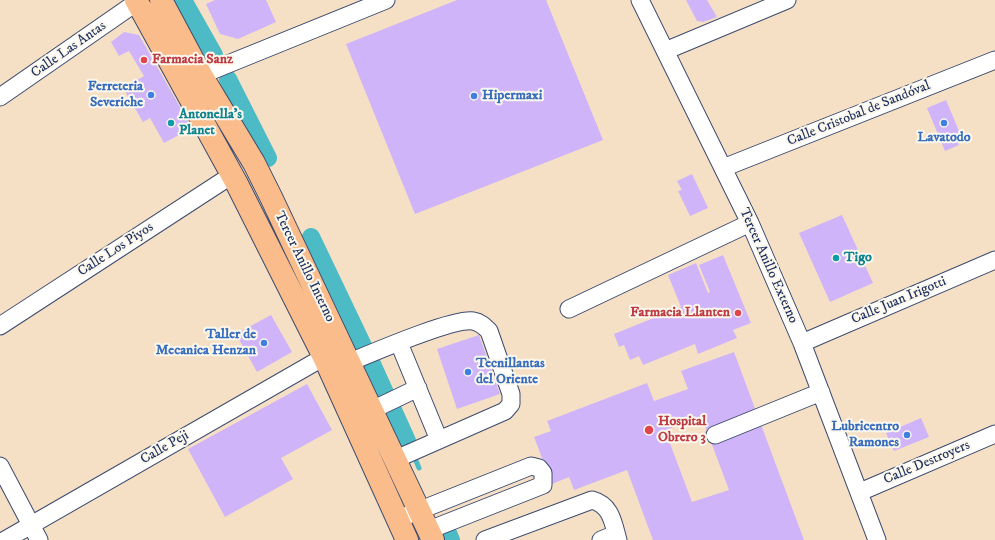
<!DOCTYPE html>
<html>
<head>
<meta charset="utf-8">
<style>
  body { margin:0 }
  canvas { display:block; background:#f5e0c5 }
</style>
</head>
<body>
<canvas width="995" height="540"></canvas>
<script>
const ctx = document.querySelector('canvas').getContext('2d');
ctx.lineJoin = 'round';
function stroke(path, color, width, dash) {
  ctx.strokeStyle = color;
  ctx.lineWidth = width;
  ctx.lineCap = dash ? 'butt' : 'round';
  ctx.setLineDash(dash || []);
  ctx.stroke(path);
}
function fill(path, color) {
  ctx.fillStyle = color;
  ctx.fill(path, 'evenodd');
}
function label(font, color, halo, rows, align = 'center') {
  ctx.font = font + ' "IM FELL DW Pica",serif';
  ctx.lineWidth = 4;
  ctx.setLineDash([]);
  ctx.textBaseline = 'middle';
  ctx.strokeStyle = halo;
  ctx.fillStyle = color;
  for (const [text, x, y, turn = 0] of rows) {
    ctx.save();
    ctx.translate(x, y);
    ctx.rotate((+turn || 0) * Math.PI / 180);
    ctx.textAlign = isNaN(turn) ? turn : align;
    if (halo) ctx.strokeText(text, 0, 0);
    ctx.fillText(text, 0, 0);
    ctx.restore();
  }
}
stroke(new Path2D(`
  M414,456l5,12`), '#4dbbc6', 5);
stroke(new Path2D(`
  M183,0l31,55
  M228,79l40,79
  M311,237l53,111
  M372,364l14,31
  M393,410l14,31
  M448,533l3,7`), '#4dbbc6', 18);
fill(new Path2D(`
  M215,0h51l10,22 -38,17 -18,-5 -14,-30z
  M457,0h89l57,140 -188,74 -69,-170z
  M686,0h21l10,17 -14,5 -6,-1z
  M124,32l15,3 53,93 -28,15 -14,-25 -7,4 -20,-34 21,-12 -15,-25 -10,5 -8,-14z
  M946,100l16,38 -5,2 2,5 -14,6 -18,-43z
  M692,174l16,34 -18,8 -12,-25 4,-1 -5,-9z
  M842,215l31,68 -43,19 -31,-69z
  M723,255l28,68 -18,7 4,8 -39,16 -3,-10 -52,21 -4,-9 -9,4 -6,-15 -5,2 -5,-13 67,-27 -13,-32 28,-12 12,30 2,-1 -11,-27z
  M271,315l21,37 -35,20 -21,-38z
  M479,335l21,59 -43,15 -20,-60z
  M734,352l70,188h-151l-26,-70 -53,20 -5,-13 -17,7 -18,-47 17,-6 -4,-10 100,-38 7,18 34,-12 -7,-18zM702,418l27,72 -37,12 -27,-72z
  M307,384l25,46 -51,28 12,21 -68,38 -37,-68z
  M921,418l8,19 -35,14 -8,-18z`), '#d0b4f9');
const minor = new Path2D(`
  M640,0l110,223 52,120 75,197
  M665,51l122,-51
  M201,75l185,-75
  M0,97l137,-95
  M723,168l272,-108
  M569,309l181,-86
  M0,326l232,-151
  M399,343l40,97
  M802,343l193,-83
  M350,362c22,-9 103,-44 123,-41 7,1 11,5 16,10l22,63v10l-6,7 -109,48
  M372,410l46,-22
  M715,435l106,-43
  M0,466l39,74
  M860,492l135,-58
  M408,515l123,-49 8,2 4,5v12l-114,45
  M5,540l319,-183
  M485,540l107,-40c19,5 21,22 26,40
  M601,540l15,-6`);
const major = new Path2D(`
  M136,0l100,182 88,175 83,183
  M161,0l40,75 53,88 17,34 162,343`);
stroke(minor, '#3c4a6d', 19);
stroke(major, '#3c4a6d', 24);
stroke(minor, '#fff', 17);
stroke(major, '#f9bc8a', 22);
for (const [x, y, r, color] of [
  [144,60,4,"#e0444e"],
  [151,95,4,"#3f7fe0"],
  [474,96,4,"#3f7fe0"],
  [171,123,4,"#0f9aa8"],
  [944,123,4,"#3f7fe0"],
  [836,258,4,"#0f9aa8"],
  [738,313,4,"#e0444e"],
  [264,343,4,"#3f7fe0"],
  [468,372,4,"#3f7fe0"],
  [649,430,5,"#e0444e"],
  [907,435,4,"#3f7fe0"]
]) {
  const dot = new Path2D();
  dot.arc(x, y, r, 0, 2 * Math.PI);
  ctx.fillStyle = color;
  ctx.fill(dot);
  stroke(dot, '#fbf7ec', 1.5);
}
label('14px', '#1b2f5e', '#fbf7ec', [
  ["Calle Las Antas",69,50,-35],
  ["Calle Cristobal de Sandóval",859,114,-22],
  ["Calle Los Piyos",116,250,-33],
  ["Tercer Anillo Externo",768,266,66],
  ["Tercer Anillo Interno",304,267,64],
  ["Calle Juan Irigotti",899,301,-23],
  ["Calle Peji",165,448,-30],
  ["Calle Destroyers",927,463,-23]
]);
label('bold 14px', '#be3a42', '#fbf7ec', [
  ["Farmacia Sanz",152,60],
  ["Farmacia Llanten",730,313,"right"],
  ["Hospital",658,422],
  ["Obrero 3",658,438]
], 'left');
label('bold 14px', '#366cbe', '#fbf7ec', [
  ["Ferreteria",143,87],
  ["Severiche",143,103],
  ["Hipermaxi",482,96,"left"],
  ["Lavatodo",944,138,"center"],
  ["Taller de",256,335],
  ["Mecanica Henzan",256,351],
  ["Tecnillantas",476,364,"left"],
  ["del Oriente",476,380,"left"],
  ["Lubricentro",899,427],
  ["Ramones",899,443]
], 'right');
label('bold 14px', '#0d838f', '#fbf7ec', [
  ["Antonella's",179,115],
  ["Planet",179,131],
  ["Tigo",844,258]
], 'left');
</script>
</body>
</html>
